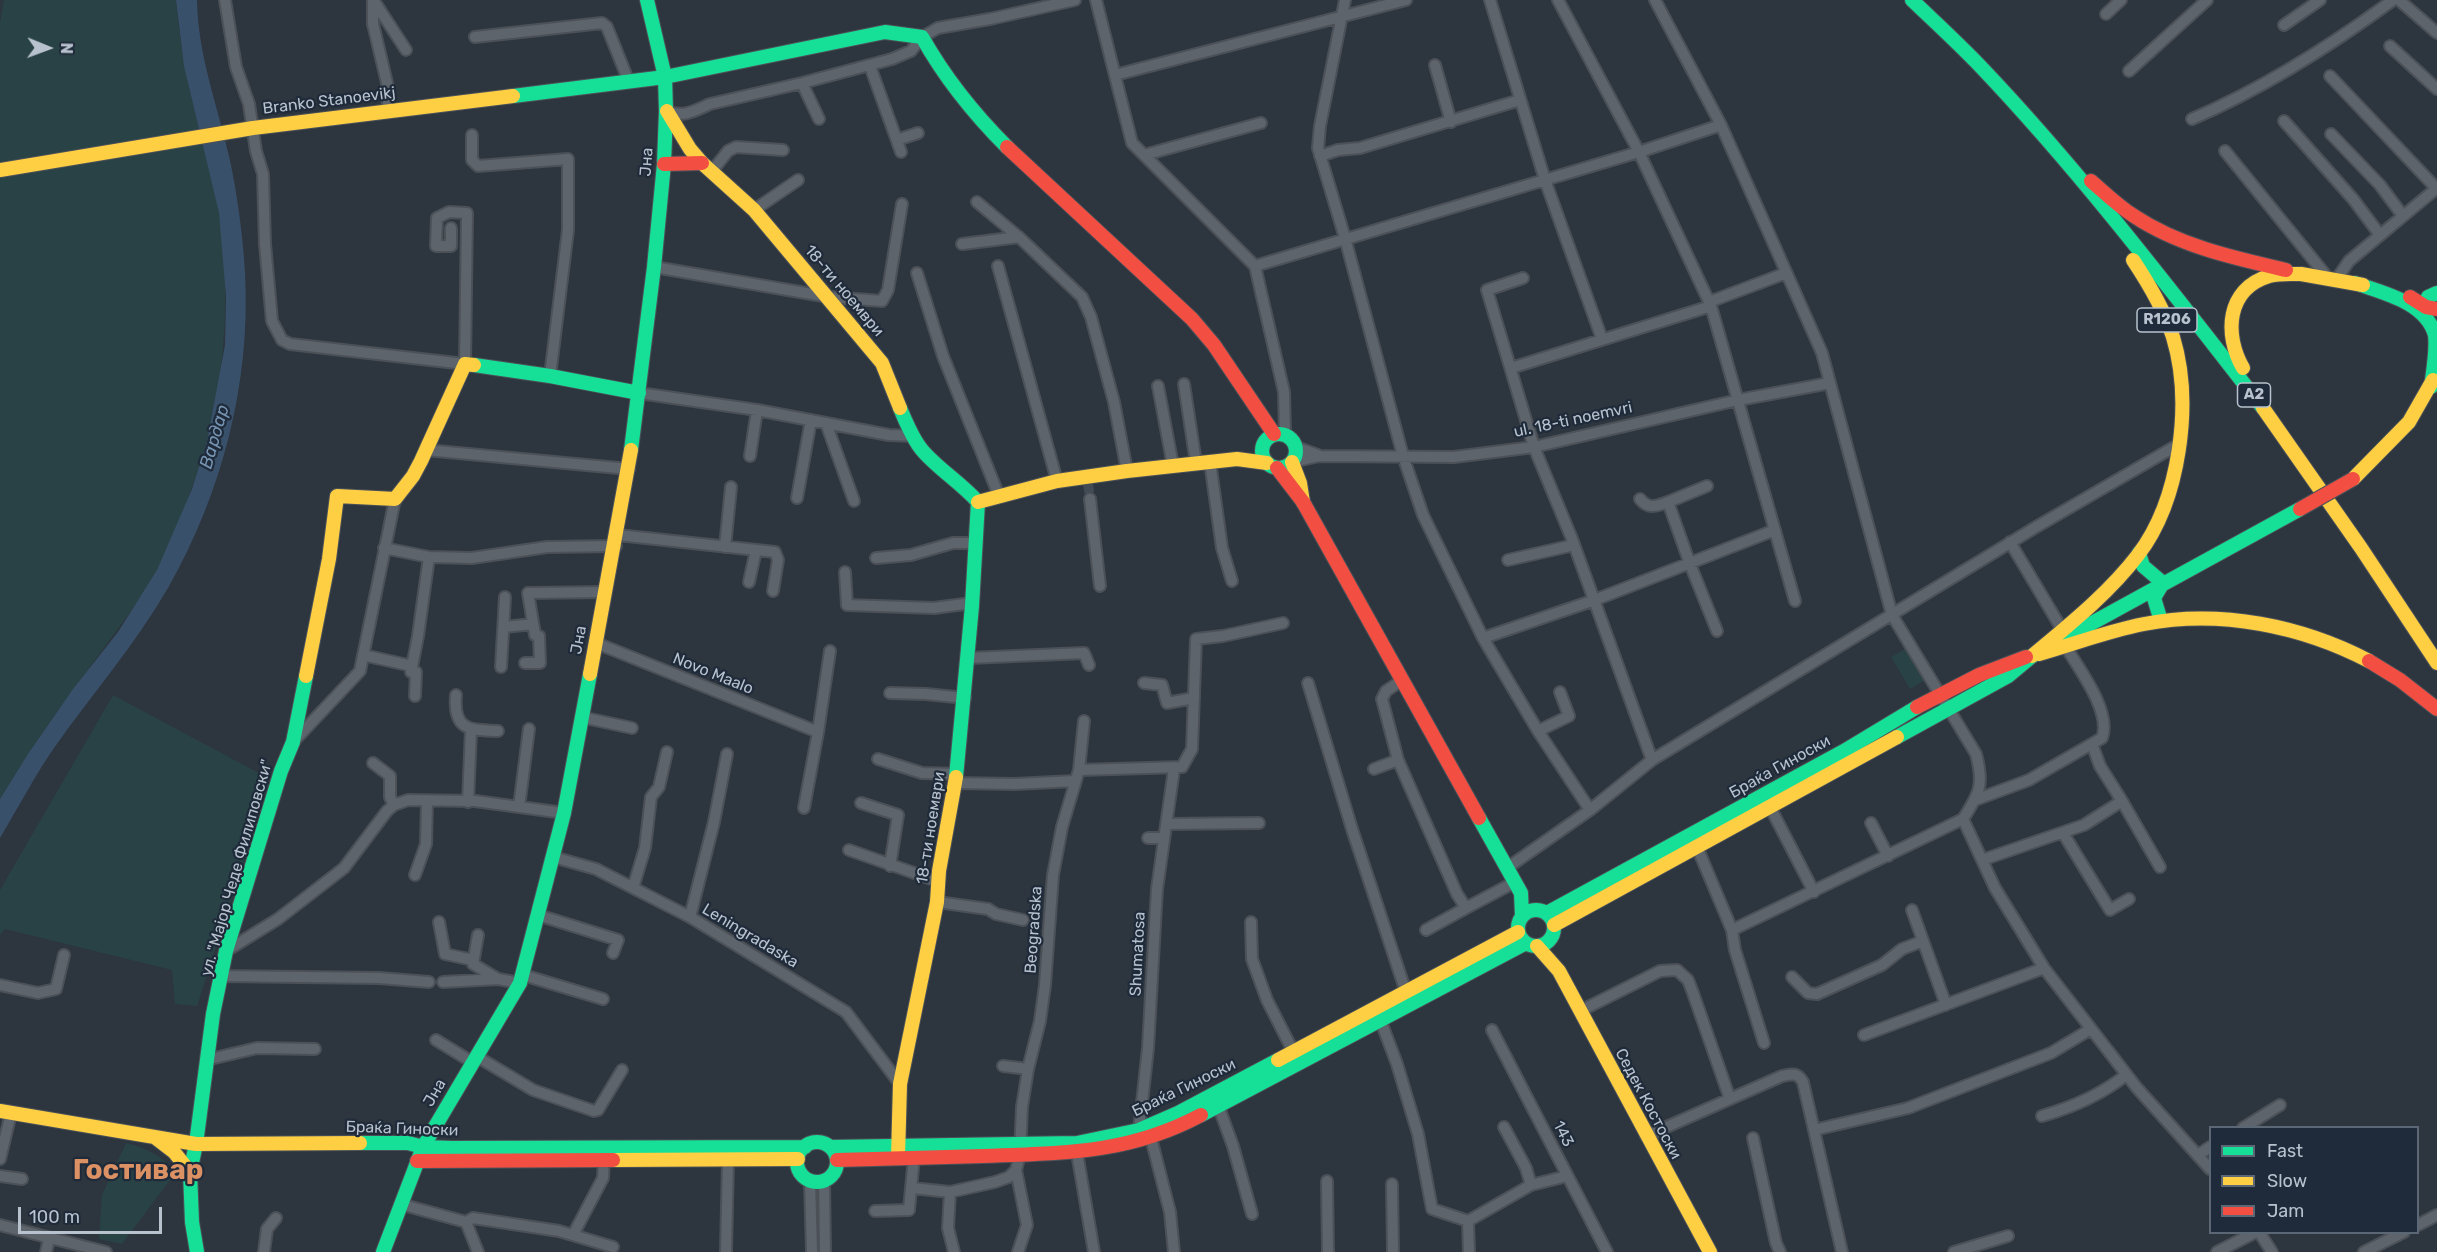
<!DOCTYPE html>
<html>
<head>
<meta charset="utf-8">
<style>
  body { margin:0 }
  #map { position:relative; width:2437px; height:1252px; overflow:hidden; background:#2d353e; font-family:Rubik,sans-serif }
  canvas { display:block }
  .legend { position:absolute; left:2209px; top:1126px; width:210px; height:108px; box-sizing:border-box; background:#1f2b3a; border:2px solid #5c6775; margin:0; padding:8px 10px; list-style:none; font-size:18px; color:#b8c2ce }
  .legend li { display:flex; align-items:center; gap:12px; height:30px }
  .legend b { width:30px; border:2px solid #5c6775 }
  .north { position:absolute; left:18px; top:18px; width:60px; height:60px; -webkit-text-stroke:4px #1f2b3a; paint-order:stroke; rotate:91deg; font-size:16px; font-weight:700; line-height:24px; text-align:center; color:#b8c2ce }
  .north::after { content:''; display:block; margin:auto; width:21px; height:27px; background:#b8c2ce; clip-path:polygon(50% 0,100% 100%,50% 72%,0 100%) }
  .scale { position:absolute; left:18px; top:1207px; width:144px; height:27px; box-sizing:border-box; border:3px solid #b8c2ce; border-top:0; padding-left:8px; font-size:18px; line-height:21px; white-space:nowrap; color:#b8c2ce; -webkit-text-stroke:4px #1f2b3a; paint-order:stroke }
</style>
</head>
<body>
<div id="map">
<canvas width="2437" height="1252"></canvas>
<ul class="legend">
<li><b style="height:8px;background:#16e098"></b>Fast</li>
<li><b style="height:8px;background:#ffcf43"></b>Slow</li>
<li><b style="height:8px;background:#f24e42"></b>Jam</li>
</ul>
<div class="north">N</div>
<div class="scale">100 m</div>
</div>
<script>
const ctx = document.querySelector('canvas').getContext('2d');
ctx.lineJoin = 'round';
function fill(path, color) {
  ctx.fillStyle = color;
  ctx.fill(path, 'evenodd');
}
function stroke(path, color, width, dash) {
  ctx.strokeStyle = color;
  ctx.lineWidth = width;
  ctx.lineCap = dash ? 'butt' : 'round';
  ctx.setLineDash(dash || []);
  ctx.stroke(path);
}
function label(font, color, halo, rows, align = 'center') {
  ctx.font = font + ' Rubik,sans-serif';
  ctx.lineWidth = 4.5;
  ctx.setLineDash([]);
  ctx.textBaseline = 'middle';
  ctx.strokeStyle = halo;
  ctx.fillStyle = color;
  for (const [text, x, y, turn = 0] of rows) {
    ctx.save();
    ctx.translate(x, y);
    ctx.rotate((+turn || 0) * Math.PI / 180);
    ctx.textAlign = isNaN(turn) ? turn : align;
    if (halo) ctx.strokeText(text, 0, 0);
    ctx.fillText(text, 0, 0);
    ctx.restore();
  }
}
fill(new Path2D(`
  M4,0h172c3,35 9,69 17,103 8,36 20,73 26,110 15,104 3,204 -37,301 -8,19 -16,39 -26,58 -25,42 -55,79 -83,118 -26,35 -50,72 -73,109v-776z
  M1909,647l18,32 -17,10 -19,-32z
  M113,695l157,84 -73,227 -22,-2 -3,-34 -167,-41 -5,6v-45z
  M126,1143c22,5 35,13 50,29l-54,72 -23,-5 3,-44z`), '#294245');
fill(new Path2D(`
  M176,0h21c1,58 22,109 34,165 7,35 12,72 14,108 6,110 -23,220 -77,315 -33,57 -76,106 -114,160 -20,29 -36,60 -54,90v-39l28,-45 45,-65 45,-57 39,-62 35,-81 15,-48 18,-96 1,-48 -7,-84 -35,-147z`), '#39506a');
stroke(new Path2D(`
  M1088,483l2,16`), '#424a54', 10, [10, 5]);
const street = new Path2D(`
  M225,0l11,67 13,37 7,47 7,23 2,70 7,77 10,19 8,4 175,20 2,-151 -18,-1 -12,6 -1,28h15v-18
  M373,0v24l14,59 1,27
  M1096,0l36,143 123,123 29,126 1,42
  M1345,0l-25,126 -2,22 27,90 58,218 20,59 60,123 55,93 52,79
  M1490,0l55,180 57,159
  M1558,0l81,152 72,154 84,295
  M1655,0l66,125 101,228 70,262 84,139c8,30 4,39 -13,65l32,69 49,80 93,120 73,81
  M2399,0l38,33
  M374,1l32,49
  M2106,14l15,-14
  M2284,25l36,-25
  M475,37l127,-14 5,4 22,55
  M2390,46l47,43
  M1435,65l16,57
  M870,66l31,86
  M2129,71l78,-71
  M1115,75l291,-75
  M2330,76l107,113
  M802,83l17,36
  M667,111c16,7 27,0 43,-7l92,-21 90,-24 19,-8 11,-14 16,-9 52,-9 85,-19
  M2192,119c72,-31 137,-72 201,-119
  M2284,121l69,78 27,36
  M2331,134l49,51 23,31
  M472,135v25l6,6 90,-7v71l-18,146
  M897,140l21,-7
  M2225,151l103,127
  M1144,155l117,-32
  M1320,156l18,-6 22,-2 160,-48
  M713,170l15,-19 8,-4 47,3
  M977,202l43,36 62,59 9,20 23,85 13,69
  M754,210l44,-30
  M962,244l57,-7
  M998,266l59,215
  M1255,266l384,-114 82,-27
  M654,267l175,30 53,4 6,-11 14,-86
  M917,273l26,83 56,140
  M1523,278l-36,12 47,157 38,92 80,221
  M2336,280l13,-19 88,-73
  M1709,302l77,-29
  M1511,368l200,-62
  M1184,384l12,79
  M1158,386l15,80
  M639,393l118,17 132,25 24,1
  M826,423l28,78
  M1296,447l22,8
  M426,450l203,19
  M750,456l7,-46
  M1210,462l12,86 10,33
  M1292,462l27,-6 135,1 80,-10 204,-47 92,-17
  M797,498l14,-78
  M1090,499l10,87
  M1640,499c9,11 16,7 28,3l22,62 27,67
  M1668,502l39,-16
  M618,535l157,17 3,8 -5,31
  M2010,542l53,89
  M725,547l6,-60
  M384,548l45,9 43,1 75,-11 69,-1
  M876,558l35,-3 42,-12h23
  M1508,560l66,-15
  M845,572l2,33 87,3 38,-5
  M749,582l7,-32
  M504,627l29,-3
  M1483,638l109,-37 183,-71
  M596,643l222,89
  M363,655l49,11
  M969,658l115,-5 5,12
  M525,663h15l-1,-27 -4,-1 -7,-42 77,-1
  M501,667l4,-70
  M1401,681l-15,10 -4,8 16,61 59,134 9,14 -40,22
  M1144,683l18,2 5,18 27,-5
  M1308,683l44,146 54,163
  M890,693l36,1 39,4
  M456,695c-3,35 13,35 42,36
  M415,696l1,-24h-5l7,-36 11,-79
  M581,717l51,11
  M1538,731l31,-15 -9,-24
  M293,742l67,-71 35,-172
  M2092,744l8,22 22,35
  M878,759l44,14 35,1
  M373,763l17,13v21l4,8
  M1374,769l24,-9
  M1079,770l103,-3 10,-18 4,-110 27,-3 60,-13
  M956,783l59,1 59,-3
  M1975,800l54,-20 73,-42c10,-26 -23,-69 -36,-91
  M468,802l3,-72
  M861,803l37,12 -8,51
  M519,807l10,-78
  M1770,807l44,85
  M804,808l14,-76 12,-81
  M1871,823l17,33
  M1167,824l92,-1
  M2063,833l47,77 19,-11
  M1148,838h16
  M1697,847l35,83 3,20 29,93
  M849,850l88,31
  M553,857l43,12 94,48 156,95 54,72
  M1982,860l102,-35 38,-24 38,66
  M1507,868l83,-58 62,-50 384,-233 145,-84
  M415,875l11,-31 1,-43
  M633,888l12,-40 6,-51 8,-10 8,-35
  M937,902l51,7 8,5 27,6
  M1466,908l49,-26
  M1912,910l34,95
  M538,915l80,25 -5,13
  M690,917l24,-95 13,-68
  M439,922l6,32 28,6
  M1251,922l1,37 15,41 26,51
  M1732,930l231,-111
  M478,935l-5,29 25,15
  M226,951l52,-32 66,-51 43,-57 7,-6 14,-5 67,1 89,12
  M523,975l80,24
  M221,976l158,2 50,4
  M1792,977l16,16 9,1 65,-29 20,-16 21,-8
  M443,982l55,-3 22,4
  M0,985l38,8 18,-4 8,-34
  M1580,1011l80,-40 17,-1 11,10 5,13 37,106
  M1380,1019l17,45 21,70 14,75 36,12
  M1492,1030l115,222
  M1864,1035l180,-67
  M436,1040l36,22
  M476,1056l57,34 61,21 4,-1 24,-40
  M206,1060l51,-12 58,1
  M1003,1066l25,3
  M1218,1105l15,41 19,68
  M2042,1116c31,-9 59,-21 84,-41
  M1504,1127l22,41 5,17
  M2243,1128l37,-23
  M1814,1130l94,-22 143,-55 40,-24
  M1140,1135l-1,-5 9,-82 9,-159 17,-120
  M1646,1136l136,-60c10,-2 15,-4 21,6l39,170
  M1151,1138l19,74 4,40
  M1753,1138l23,105 4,9
  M1077,1153l17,99
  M2198,1155l12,-8
  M0,1159l11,-46
  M1016,1170l11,55 -9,27
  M0,1176l22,3
  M810,1181l2,71
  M824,1181l1,71
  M1327,1181l1,71
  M1392,1184l1,68
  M912,1188l38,4
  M400,1204l66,18 12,30
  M875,1211l34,-1 5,-53
  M466,1222l7,-4 86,13 54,16
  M0,1225l106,27
  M2418,1225l19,-10
  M2259,1232l13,20
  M573,1235l30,-57 1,-19
  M46,1252l3,-13
  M264,1252l3,-23 9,-11
  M726,1252l2,-92
  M954,1252l-6,-24 2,-36 45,-10 14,-5 7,-7 4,-16 2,-47 6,-38 12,-48 5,-36 8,-110 9,-48 17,-57 5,-49
  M1469,1252l-1,-31 63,-36 36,-9
  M1954,1252l54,-16
  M2217,1252l39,-20
  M2364,1252l40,-20`);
const fast = new Path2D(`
  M1912,0c23,22 47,44 69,67 100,105 192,226 282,341
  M513,96l152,-19 220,-45 37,5c23,41 52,77 85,110
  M2355,283c28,10 71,19 80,52 2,16 -2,36 -4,52
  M2428,297l9,-4
  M474,365l76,11 89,17
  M900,408c6,14 12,30 22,42 15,18 39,33 56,52l-6,104 -16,171
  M1262 451a17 17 0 1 1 34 0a17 17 0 1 1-34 0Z
  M631,450l23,-183 10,-103 2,-53 -1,-34 -18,-77
  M2139,553l4,13 20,17
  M2161,621l-7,-23 9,-15
  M1897,737l111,-61 24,-20 268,-147
  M1479,818l42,75 1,23
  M1518 928a18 18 0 1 1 36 0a18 18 0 1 1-36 0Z
  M1547,913l297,-162 73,-44
  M1201,1115l325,-172
  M797 1162a20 20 0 1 1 40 0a20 20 0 1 1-40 0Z
  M360,1143h48l15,4 29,1 353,-1
  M830,1147l247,-4 62,-13 39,-17 100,-53
  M197,1252l-5,-30 -2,-50 6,-28 17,-130 13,-63 55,-180 12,-29 13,-66
  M383,1252l40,-105 97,-164 44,-170 26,-139`);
const slow = new Path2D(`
  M667,111l23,38 12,14 52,47 128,153 18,45
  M0,170l253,-42 260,-32
  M2301,274l62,11
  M2243,368c-19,-33 -17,-79 26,-92 10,-3 21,-2 32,-2
  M2263,408l98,140 76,115
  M1292,462l8,21 3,19
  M2353,479l56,-57 24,-42
  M978,502l79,-21 70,-10 110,-12 30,4
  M2039,654c35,-10 69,-23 105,-30 76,-15 158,2 225,37
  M2032,656c37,-31 76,-62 106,-101 42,-55 55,-152 35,-218 -9,-28 -24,-53 -40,-77
  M590,674l41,-224
  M306,676l23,-117 8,-63 58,3 18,-23 8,-15 44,-97 9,1
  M1554,925l343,-188
  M1537,946l22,25 151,281
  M1278,1060l240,-128
  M0,1111l196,33 164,-1
  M157,1139l17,13 16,20
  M898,1157l2,-73 37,-182 2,-31 17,-94
  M613,1160l185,-1`);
const jam = new Path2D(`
  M1007,147l185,172 22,26 60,89
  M664,164l38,-1
  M2091,181c14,12 27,25 43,35 45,30 100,42 152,54
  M2410,297l16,10 11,2
  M1277,468l26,34 176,316
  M2369,661l31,19 37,29
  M1917,707l62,-32 47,-18
  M837,1160c49,-1 97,-3 146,-4 80,-3 145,-2 218,-41
  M417,1161l196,-1`);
stroke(street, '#4c5158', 14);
stroke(fast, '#4c5158', 16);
stroke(slow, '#4c5158', 16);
stroke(jam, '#4c5158', 16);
stroke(street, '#5d646b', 10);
stroke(fast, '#16e098', 14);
stroke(slow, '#ffcf43', 14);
stroke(jam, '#f24e42', 14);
const jamBridge = new Path2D(`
  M2300,509l53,-30`);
stroke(jamBridge, '#4c5158', 16, []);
stroke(jamBridge, '#f24e42', 14);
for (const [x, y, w] of [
  [2167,320,60],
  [2254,395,33]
]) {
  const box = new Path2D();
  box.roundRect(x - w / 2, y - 12, w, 24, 4.5);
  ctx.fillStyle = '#1f2b3a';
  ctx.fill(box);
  stroke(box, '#b8c2ce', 1.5);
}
label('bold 15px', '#b8c2ce', null, [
  ["R1206",2167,320],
  ["A2",2254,395]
]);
label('16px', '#b8c2ce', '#1f2b3a', [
  ["Branko Stanoevikj",329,101,-7],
  ["Јна",647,162,-86],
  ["18-ти ноември",844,291,50],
  ["ul. 18-ti noemvri",1573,420,-12],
  ["Јна",579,640,-79],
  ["Novo Maalo",713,674,22],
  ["Браќа Гиноски",1780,767,-29],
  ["18-ти ноември",931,828,-81],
  ["ул. \"Мајор Чеде Филиповски\"",237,868,-74],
  ["Beogradska",1034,930,-86],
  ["Leningradaska",750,936,31],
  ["Shumatosa",1138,954,-87],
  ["Браќа Гиноски",1184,1088,-26],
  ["Јна",435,1093,-60],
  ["Седек Костоски",1648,1104,62],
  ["Браќа Гиноски",402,1129,2],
  ["143",1563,1134,63]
]);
label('italic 18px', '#7694b2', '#1f2b3a', [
  ["Вардар",215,437,-74]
]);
label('bold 28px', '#dc9164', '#1f2b3a', [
  ["Гостивар",138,1171]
]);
</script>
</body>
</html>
